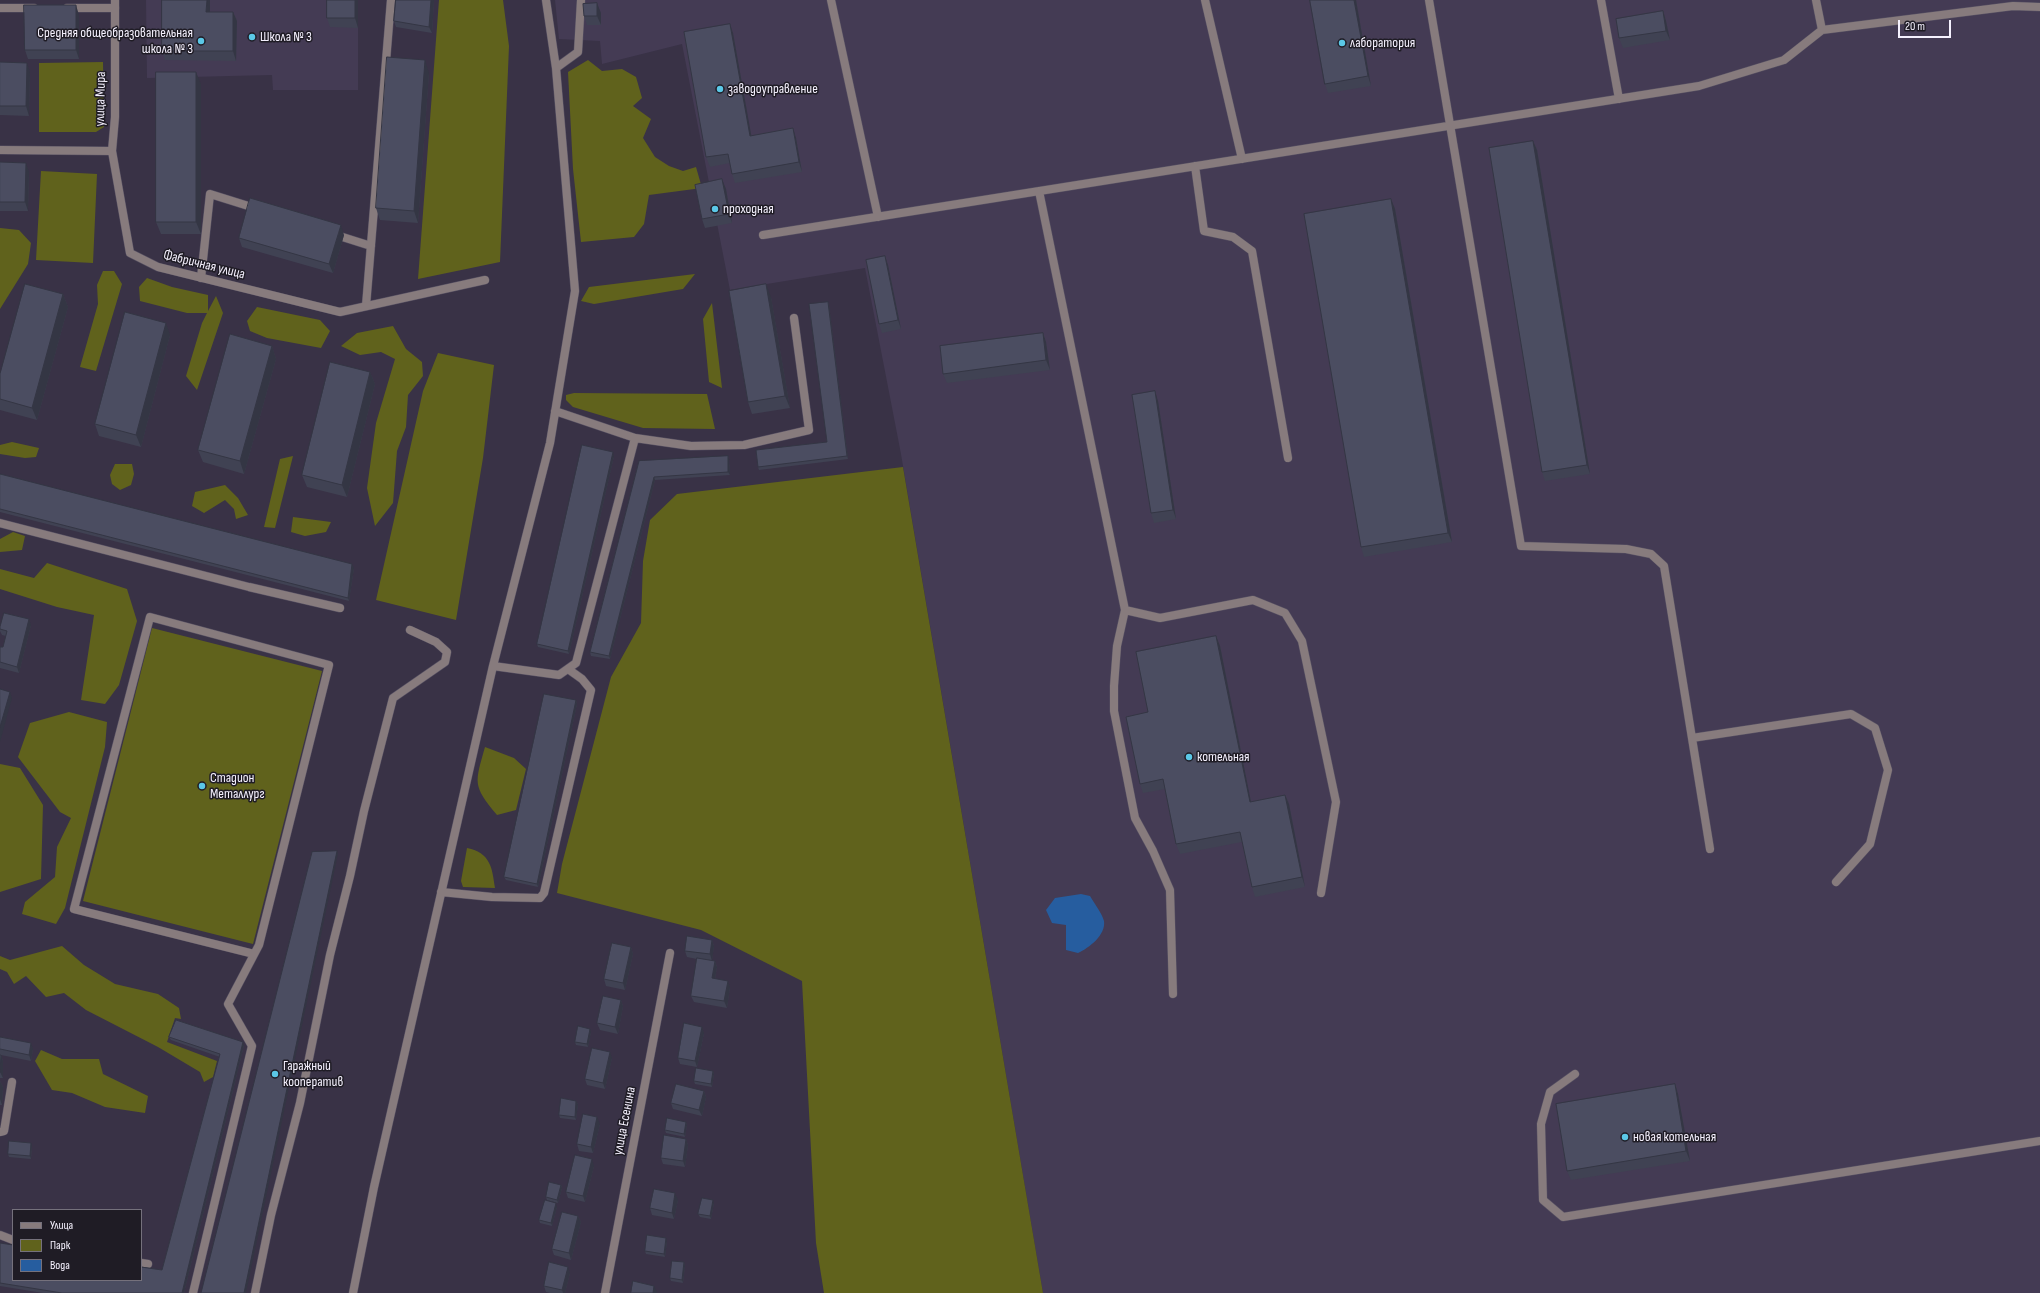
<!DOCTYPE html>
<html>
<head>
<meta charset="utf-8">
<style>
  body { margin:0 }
  #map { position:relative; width:2040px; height:1293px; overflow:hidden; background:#393246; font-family:"Sofia Sans Condensed",sans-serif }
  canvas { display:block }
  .legend { position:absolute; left:12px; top:1209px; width:130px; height:72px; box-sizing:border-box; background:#1f1c25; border:1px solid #75717c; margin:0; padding:5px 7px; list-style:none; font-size:12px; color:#f5f1fe }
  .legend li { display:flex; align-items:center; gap:8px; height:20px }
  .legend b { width:20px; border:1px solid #75717c }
  .scale { position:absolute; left:1898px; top:20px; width:53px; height:18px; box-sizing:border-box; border:2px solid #f5f1fe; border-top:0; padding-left:5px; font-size:12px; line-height:14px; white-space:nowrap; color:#f5f1fe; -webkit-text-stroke:3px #1f1c25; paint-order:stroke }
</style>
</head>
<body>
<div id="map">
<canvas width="2040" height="1293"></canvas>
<ul class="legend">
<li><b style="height:5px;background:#877b7d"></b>Улица</li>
<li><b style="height:11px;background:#60621c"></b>Парк</li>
<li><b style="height:11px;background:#265d9f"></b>Вода</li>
</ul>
<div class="scale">20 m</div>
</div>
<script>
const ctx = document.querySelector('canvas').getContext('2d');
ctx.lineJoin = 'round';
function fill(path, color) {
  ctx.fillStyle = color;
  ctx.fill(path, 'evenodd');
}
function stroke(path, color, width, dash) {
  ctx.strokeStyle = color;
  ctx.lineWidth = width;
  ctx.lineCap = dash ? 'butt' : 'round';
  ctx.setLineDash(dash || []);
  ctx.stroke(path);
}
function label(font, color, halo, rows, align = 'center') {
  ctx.font = font + ' "Sofia Sans Condensed",sans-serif';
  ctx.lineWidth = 3;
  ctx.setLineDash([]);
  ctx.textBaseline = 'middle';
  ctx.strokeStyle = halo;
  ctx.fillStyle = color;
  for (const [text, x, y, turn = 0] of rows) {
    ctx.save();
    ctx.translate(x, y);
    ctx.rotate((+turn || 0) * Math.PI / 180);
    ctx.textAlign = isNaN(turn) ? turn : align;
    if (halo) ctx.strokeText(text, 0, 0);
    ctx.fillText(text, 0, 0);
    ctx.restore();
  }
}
fill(new Path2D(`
  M146,0h212v90h-85l-1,-15 -125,3z
  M555,0h1485v1293h-997l-142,-839 -36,-186 -135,22 -48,-246 -80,20 -2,-23 -41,-2z`), '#443b54');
fill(new Path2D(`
  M439,0h64l6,46 -9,216 -82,17z
  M588,60l14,11 20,-2 14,8 6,21 -9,8 18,13 -8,19 12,19 14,9 14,5 13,-4 6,21 -53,7 -5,29 -10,13 -53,5 -8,-73 -5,-97z
  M103,62l1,65 -8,5h-57v-69z
  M41,171l56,3 -4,89 -57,-3z
  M0,228l19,2 12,13 -3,21 -28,45z
  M103,271h11l8,13 -26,87 -16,-4 18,-63 -1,-19z
  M695,274l-12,15 -89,15 -13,-3 8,-14z
  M147,278l25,9 36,8v16l8,-15 7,17 -26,77 -11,-14 16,-53 5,-10h-20l-47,-12 -1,-14z
  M712,303l10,85 -13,-6 -6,-63z
  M257,307l63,13 10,11 -9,17 -54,-10 -17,-7 -3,-10z
  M393,326l13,23 16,13 1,14 -15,19 -2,32 -9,24 -4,52 -18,23 -8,-38 9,-65 19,-64 -14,-7 -21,3 -19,-9 16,-13z
  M438,353l56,12 -11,93 -27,162 -80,-20 47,-209z
  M574,393l133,1 8,35 -72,-1 -70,-21 -7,-7v-5z
  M12,442l27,6 -3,9 -11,1 -25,-4v-9z
  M293,456l-18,72 -11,-1 16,-68z
  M115,464h17l2,10 -3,11 -11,5 -8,-6 -2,-9z
  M903,467l140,826h-219l-8,-50 -14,-262 -101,-51 -144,-37 5,-29 49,-187 30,-54 2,-62 7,-41 27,-26z
  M225,485l13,13 10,17 -12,4 -2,-10 -9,-9 -21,13 -12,-7 3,-14z
  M293,517l38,5 -5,10 -21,4 -14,-4z
  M13,532l12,4 -3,14 -22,2v-13z
  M47,563l80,26 10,32 -18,64 -14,19 -24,-4 13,-85 -37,-8 -57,-18v-20l34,9z
  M152,628l170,43 -69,273 -170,-43z
  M69,712l38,10 -2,25 -40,161 -9,16 -34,-10 3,-12 30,-25 2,-30 14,-29 -11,-6 -42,-55 12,-34z
  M485,747l29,11 12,11 -10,41 -19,5c-25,-30 -22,-32 -12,-68z
  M0,764l20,4 23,37 -2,74 -41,13z
  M467,848c24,5 25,20 28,40l-32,-1 -2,-6z
  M62,946l22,19 31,19 43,10 21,14 2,11 -6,-1 -8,24 50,19 -4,16 -9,5 -4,-10 -42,-25 -72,-37 -22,-17 -18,4 -20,-21 -12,8 -7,-12 -7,-3v-13l10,4z
  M41,1050l21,9h37l4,15 45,22 -3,17 -40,-6 -33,-14 -20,-3 -17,-29z`), '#60621c');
fill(new Path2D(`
  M1081,894l9,2c4,7 12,17 14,25 2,14 -15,27 -26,32l-12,-3v-25l-14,-2 -6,-13 9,-12z`), '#265d9f');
const service = new Path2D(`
  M546,0l10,68
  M831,0l47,217
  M1205,0l37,159
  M1429,0l92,546 105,3 25,5 13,12 46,283
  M1601,0l18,99
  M1816,0l6,30
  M0,8h34
  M67,8h48
  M1195,166l9,65 29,6 19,14 36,207
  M1039,191l86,419 35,8 93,-18 32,13 17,28 34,161 -15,91
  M333,234l38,12
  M763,235l936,-149 85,-26 38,-30 191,-24 27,1
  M201,278l9,-84 48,15
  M366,306l25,-306
  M635,438l56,8 53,-1 65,-15 -15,-112
  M0,523l249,64 91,21
  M1125,610l-8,36 -3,40v25l21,107 18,33 17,39 3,104
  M493,666l66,9 17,-12 59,-225 -80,-27
  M1692,738l159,-24 24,14 13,42 -18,74 -34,38
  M441,892l51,5 48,1 4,-5 47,-203 -9,-11 -14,-10
  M1575,1074l-25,18 -9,32 2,76 20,17 477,-76
  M0,1132l4,-1 8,-49
  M0,1235l13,5
  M141,1263l7,1
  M193,1293l59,-247 -24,-42 31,-59 70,-280 -179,-48 -76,292 180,45
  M255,1293l16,-78 29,-112 30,-148 20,-79 14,-65 29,-113 52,-36 2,-10 -11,-10 -26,-12
  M353,1293l21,-106 119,-521 57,-223 25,-152 -19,-223 22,-16 3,-52`);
const minor = new Path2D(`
  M0,150l112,1 18,102 28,14 182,45 145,-32
  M112,151l3,-34v-117
  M605,1293l65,-340`);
stroke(service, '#575163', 9);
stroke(minor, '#575163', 9);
stroke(service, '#877b7d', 8);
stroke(minor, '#877b7d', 8);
fill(new Path2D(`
  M162,0h48v12h23l4,9 -1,40 -71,-1 -3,-9z
  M327,0h31v28l-28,-1 -3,-9z
  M396,0h38l-2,33 -36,-6 -2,-6z
  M1310,0h46l15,86 -43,7 -3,-9z
  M1663,11l3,10 4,19 -47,8 -4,-10z
  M601,13v12h-14l-3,-9z
  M79,15v44h-51l-3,-9z
  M733,33l18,103 45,2 6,34 -67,11 -3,-9 -2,-11 -20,4 -4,-10z
  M0,62l30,10 -1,44 -29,-1z
  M429,73l-11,150 -38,-3 -4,-12z
  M201,84v150h-40l-5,-12z
  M1533,141l4,9 53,324 -45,7 -3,-9z
  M0,162l29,10 -1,39h-28z
  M726,189l6,34 -27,5 -3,-9z
  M1391,199l4,10 57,333 -88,15 -3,-10z
  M344,235l-11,38 -91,-26 -3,-9z
  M888,265l13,64 -19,4 -3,-9z
  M63,294l5,13 -31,113 -37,-10v-36z
  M771,297l19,111 -38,6 -4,-12z
  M828,302l1,3 19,154 -89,11 -1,-3 69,-25z
  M1043,333l3,9 4,28 -103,13 -4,-9z
  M170,335l-29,112 -42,-11 -4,-12z
  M272,346l4,13 -32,115 -41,-12 -5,-12z
  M370,372l5,12 -28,113 -40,-10 -5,-12z
  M1158,401l18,118 -22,4 -3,-10z
  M614,456l-45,198 -31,-7 -1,-3z
  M728,456l1,3 1,16 -75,5 -45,179 -19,-3 -1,-4 49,-191z
  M0,474l354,94 -5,33 -349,-89z
  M31,625l-12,48 -19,-5v-21h3l3,-11 -4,-1 -2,-4v-4z
  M1216,636l4,10 31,156 34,-7 4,9 16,83 -50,10 -3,-10 -10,-45 -62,12 -4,-10 -11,-55 -22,4 -3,-9 8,-72z
  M576,700l1,4 -39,183 -32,-7 -2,-3z
  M712,940l2,6 -2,14 3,1 2,6 -2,12 15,8 -3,21 -33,-6 -3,-6 6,-37 -10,-2 -2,-6z
  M631,947l2,7 -8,36 -19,-4 -2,-7z
  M621,1000l2,6 -5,28 -18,-4 -3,-7z
  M591,1032l-3,15 -12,-2 -1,-3z
  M704,1033l-7,34 -17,-3 -2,-6z
  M0,1037l33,12 -2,12 -30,-6 2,6v17h-3z
  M169,1037l75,8 -60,248h-141l-43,-7v-43l162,27 58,-213 -49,-17z
  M612,1058l-7,31 -18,-4 -2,-6z
  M713,1071l1,3 -2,13 -17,-3 -1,-3z
  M0,1081l3,6 -1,18h-2z
  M1675,1084l3,10 12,67 -119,19 -4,-9z
  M704,1091l2,6 -4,19 -29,-7 -2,-6z
  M576,1101l2,3 -2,16 -16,-2 -1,-3z
  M686,1122l1,3 -2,12 -19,-4 -1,-3z
  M600,1124l-7,29 -14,-2 -2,-7z
  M686,1139l2,6 -3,22 -22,-3 -2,-6z
  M32,1146l-1,13 -22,-2 -1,-3z
  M594,1166l-9,36 -17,-4 -2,-6z
  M561,1185l1,3 -4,15 -11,-3 -1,-3z
  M678,1200l-4,19 -22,-4 -2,-7z
  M714,1203l-3,16 -11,-2 -2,-3z
  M557,1207l-5,19 -12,-3 -1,-3z
  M578,1216l3,6 -10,38 -17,-5 -2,-6z
  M667,1241l-2,16 -19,-3 -1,-3z
  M684,1262l1,4 -2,17 -12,-2 -1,-3z
  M570,1273l-5,20h-15l-4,-1 -2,-6z`), '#404253');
fill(new Path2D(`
  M207,0h3v21l-4,-9z
  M355,0h3v28l-3,-10z
  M431,0h3l-2,33 -3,-6z
  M1354,0h2l15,86 -3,-10z
  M597,3l4,10v12l-4,-9z
  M76,5l3,10v44l-3,-9z
  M1663,11l3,10 4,19 -4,-9z
  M233,12l4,9 -1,40 -3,-10z
  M730,24l3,9 20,112 -3,-9z
  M425,60l4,13 -11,150 -4,-12z
  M27,63l3,9 -1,44 -3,-10z
  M196,72l5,12v150l-5,-12z
  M793,128l3,10 6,34 -3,-10z
  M1533,141l4,9 53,324 -3,-9z
  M26,163l3,9 -1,39 -3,-9z
  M722,179l4,10 6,34 -3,-9z
  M1391,199l4,10 57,333 -4,-9z
  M341,225l3,10 -11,38 -4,-9z
  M885,256l3,9 13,64 -3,-9z
  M766,284l5,13 19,111 -5,-12z
  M63,294l5,13 -31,113 -5,-12z
  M828,302l1,3 19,154 -1,-3z
  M166,323l4,12 -29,112 -5,-12z
  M1043,333l3,9 4,28 -4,-10z
  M272,346l4,13 -32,115 -4,-13z
  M370,372l5,12 -28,113 -5,-12z
  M1155,391l3,10 18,118 -3,-9z
  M613,452l1,4 -45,198 -1,-3z
  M728,456l1,3 1,16 -2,-3z
  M654,477l1,3 -45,179 -1,-3z
  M352,564l2,4 -5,33 -1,-3z
  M29,619l2,6 -12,48 -2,-6z
  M1216,636l4,10 33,166 -3,-10z
  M10,692l2,6 -12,44v-15z
  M576,700l1,4 -39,183 -1,-3z
  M1285,795l4,9 16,83 -3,-10z
  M337,851l1,3 -92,439h-2z
  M712,940l2,6 -2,15 -2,-7z
  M631,947l2,7 -8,36 -2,-7z
  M715,961l2,6 -3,18 -2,-7z
  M728,981l2,6 -3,21 -3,-7z
  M621,1000l2,6 -5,28 -3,-7z
  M702,1027l2,6 -7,34 -2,-6z
  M590,1029l1,3 -3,15 -1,-3z
  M243,1042l1,3 -60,248h-2z
  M31,1043l2,6 -2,12 -2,-6z
  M610,1052l2,6 -7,31 -2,-6z
  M1,1055l2,6v17l-3,-6z
  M713,1071l1,3 -2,13 -1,-3z
  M0,1081l3,6 -1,18 -2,-6z
  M1675,1084l3,10 12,67 -4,-10z
  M704,1091l2,6 -4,19 -3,-6z
  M576,1101l2,3 -2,16 -1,-3z
  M597,1117l3,7 -7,29 -2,-6z
  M686,1122l1,3 -2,12 -1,-3z
  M686,1139l2,6 -3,22 -2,-6z
  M31,1143l1,3 -1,13 -1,-3z
  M592,1159l2,7 -9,36 -2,-6z
  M561,1185l1,3 -4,15 -1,-3z
  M675,1193l3,7 -4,19 -2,-6z
  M713,1200l1,3 -3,16 -1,-3z
  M556,1203l1,4 -5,19 -1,-3z
  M578,1216l3,6 -10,38 -2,-7z
  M666,1238l1,3 -2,16 -1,-3z
  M684,1262l1,4 -2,17 -1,-3z
  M568,1267l2,6 -5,20h-2l-1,-3z
  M654,1286l3,6v1h-4z`), '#343644');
const building = new Path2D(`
  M162,0h45l-1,12h27v39h-71z
  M327,0h28v18h-28z
  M396,0h35l-2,27 -35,-6z
  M1310,0h44l14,76 -43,8z
  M597,3v13h-13l-1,-12z
  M24,5h52v45h-51z
  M1663,11l3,20 -47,7 -3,-19z
  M730,24l20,112 43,-8 6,34 -67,12 -4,-20 -22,3 -22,-125z
  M387,57l38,3 -11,151 -38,-3z
  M0,62l27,1 -1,43h-26z
  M156,72h40v150h-40z
  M1533,141l54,324 -45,7 -53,-324z
  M0,162l26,1 -1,39h-25z
  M722,179l7,35 -27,5 -7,-34z
  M250,198l91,27 -12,39 -90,-26z
  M1391,199l57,334 -87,14 -57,-333z
  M885,256l13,64 -19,4 -13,-64z
  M25,284l38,10 -31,114 -32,-9v-25z
  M766,284l19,112 -37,6 -19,-111z
  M828,302l19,154 -89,11 -2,-17 71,-8 -18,-138z
  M125,312l41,11 -30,112 -41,-11z
  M1043,333l3,27 -103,14 -3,-28z
  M230,334l42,12 -32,115 -42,-11z
  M330,362l40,10 -28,113 -40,-10z
  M1155,391l18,119 -22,3 -19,-118z
  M582,445l31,7 -45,199 -31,-7z
  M728,456v16l-74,5 -45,179 -19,-4 49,-191z
  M0,474l352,90 -4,34 -348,-89z
  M4,613l25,6 -12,48 -17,-5v-15h3l4,-16 -7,-2v-2z
  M1216,636l34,166 35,-7 17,82 -50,10 -12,-55 -64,12 -13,-65 -23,5 -14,-67 22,-5 -12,-60z
  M0,689l10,3 -10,35z
  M544,694l32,6 -39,184 -33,-7z
  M337,851l-93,442h-43l111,-441z
  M687,936l25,4 -2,14 -25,-3z
  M612,943l19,4 -8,36 -19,-4z
  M697,958l18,3 -3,17 16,3 -4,20 -33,-5z
  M603,996l18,4 -6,27 -18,-4z
  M176,1020l67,22 -61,251h-120l-62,-10v-40l13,2v35h128v-13l21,3 58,-216 -51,-17z
  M684,1023l18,4 -7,34 -17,-3z
  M578,1026l12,3 -3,15 -12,-2z
  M0,1037l31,6 -2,12 -29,-6z
  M592,1048l18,4 -7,31 -18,-4z
  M0,1055h1l-1,17z
  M696,1068l17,3 -2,13 -17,-3z
  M676,1084l28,7 -5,19 -28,-7z
  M1675,1084l11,67 -119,20 -11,-67z
  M561,1098l15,3 -1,16 -16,-2z
  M583,1114l14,3 -6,30 -14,-3z
  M667,1118l19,4 -2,12 -19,-4z
  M664,1135l22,4 -3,22 -22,-3z
  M9,1141l22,2 -1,13 -22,-2z
  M575,1155l17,4 -9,37 -17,-4z
  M549,1182l12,3 -4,15 -11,-3z
  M654,1189l21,4 -3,20 -22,-5z
  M702,1198l11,2 -3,16 -12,-2z
  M545,1200l11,3 -5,20 -12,-3z
  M562,1212l16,4 -9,37 -17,-4z
  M647,1235l19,3 -2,16 -19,-3z
  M672,1261l12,1 -2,18 -12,-2z
  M549,1262l19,5 -6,23 -18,-4z
  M633,1281l21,5 -1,7h-22z`);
fill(building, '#4b4d61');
stroke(building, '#343644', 1);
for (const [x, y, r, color] of [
  [252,37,4,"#5bc8e7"],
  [201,41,4,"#5bc8e7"],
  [1342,43,4,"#5bc8e7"],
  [720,89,4,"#5bc8e7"],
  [715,209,4,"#5bc8e7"],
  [1189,757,4,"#5bc8e7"],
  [202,786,4,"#5bc8e7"],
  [275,1074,4,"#5bc8e7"],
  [1625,1137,4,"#5bc8e7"]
]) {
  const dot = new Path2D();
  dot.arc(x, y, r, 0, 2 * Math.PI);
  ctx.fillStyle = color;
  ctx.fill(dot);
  stroke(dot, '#1f1c25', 1.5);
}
label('14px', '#f5f1fe', '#1f1c25', [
  ["Средняя общеобразовательная",193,33,"right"],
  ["школа № 3",193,49,"right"],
  ["Школа № 3",260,37],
  ["лаборатория",1350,43],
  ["заводоуправление",728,89],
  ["проходная",723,209],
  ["котельная",1197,757],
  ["Стадион",210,778],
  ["Металлург",210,794],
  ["Гаражный",283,1066],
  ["кооператив",283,1082],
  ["новая котельная",1633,1137]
], 'left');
label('14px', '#f5f1fe', '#1f1c25', [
  ["улица Мира",101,99,-89],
  ["Фабричная улица",204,265,14],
  ["улица Есенина",625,1121,-79]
]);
</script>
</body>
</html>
